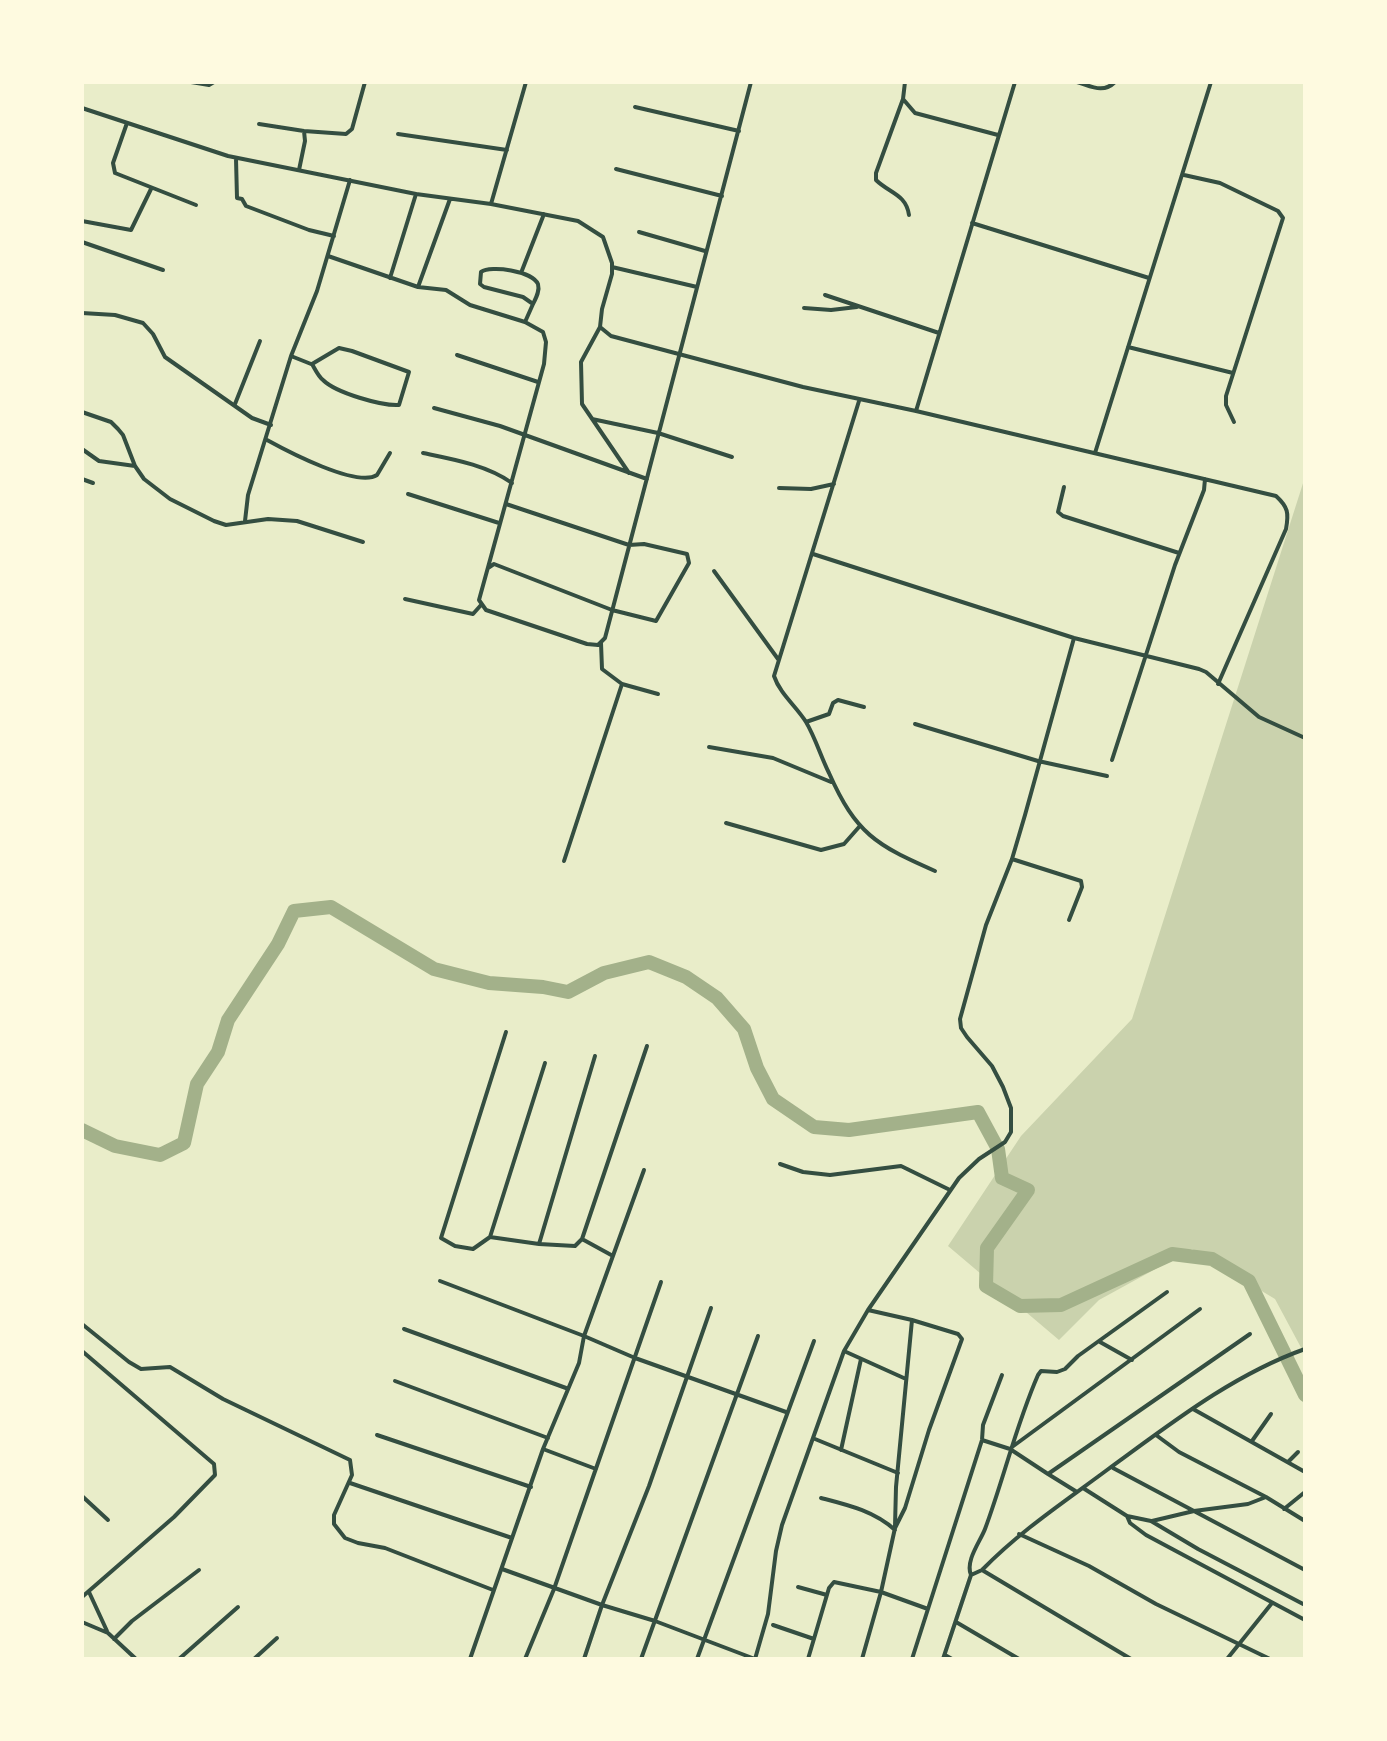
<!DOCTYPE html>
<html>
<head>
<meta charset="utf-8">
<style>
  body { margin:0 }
  #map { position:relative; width:1387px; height:1741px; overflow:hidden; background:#e9edc9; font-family:Rubik,sans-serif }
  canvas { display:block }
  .frame { position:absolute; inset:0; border:84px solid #fefae0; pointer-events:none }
</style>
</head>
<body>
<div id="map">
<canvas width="1387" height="1741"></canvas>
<div class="frame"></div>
</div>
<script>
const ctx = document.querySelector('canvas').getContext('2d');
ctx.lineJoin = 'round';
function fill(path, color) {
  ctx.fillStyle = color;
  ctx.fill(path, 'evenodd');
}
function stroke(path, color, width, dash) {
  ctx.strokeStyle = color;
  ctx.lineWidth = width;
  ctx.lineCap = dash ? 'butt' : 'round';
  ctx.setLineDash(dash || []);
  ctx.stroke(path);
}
fill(new Path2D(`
  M1305,477v878l-30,-56 -83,-50 -93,51 -40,40 -111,-94 73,-110 111,-117z`), '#cad2ad');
stroke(new Path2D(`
  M82,1130l33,16 45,9 24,-12 13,-59 21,-32 10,-32 50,-76 16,-33 37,-4 103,62 55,14 54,4 25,5 36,-19 45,-11 37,15 31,21 27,31 13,39 16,31 41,28 35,3 129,-18 20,37 4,29 26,12 -41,58 -1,38 34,20 41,-1 111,-51 40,5 37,22 56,114`), '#a3b18a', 14);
stroke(new Path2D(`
  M191,82l18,3 5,-3
  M905,82l-2,17 12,14 83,22
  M1077,82c14,4 26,12 38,0
  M903,99l-27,74v7c13,13 30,14 33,35
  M635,107l104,24
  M82,108l146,48 188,38 75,10 87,17 25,16 9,26v11l-10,35 -2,18 11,9 192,51 113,24 360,85c12,11 13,17 10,33l-68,155
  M127,123l-14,40 2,10 81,32
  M259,124l45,7 42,3 6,-5 13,-47
  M398,134l109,16
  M236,159l1,39 5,1 4,7 63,24 25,6
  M616,169l106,27
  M299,170l6,-29 -1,-10
  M1184,175l36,8 58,28 5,7 -57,178v9l8,17
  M82,200v15
  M491,204l35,-122
  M82,221l49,9 20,-41
  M972,223l177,55
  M639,232l66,19
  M82,242l81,28
  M328,256l90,31 28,3 24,15 55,17 18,10 3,10 -2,22 -65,236 7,10 101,34 11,1 7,-7 146,-556
  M612,267l85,20
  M521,273l23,-59
  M390,278l26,-84
  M418,287l32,-88
  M825,295l114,38
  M804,308l27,2 26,-3
  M82,313l33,2 28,8 10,11 12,23 87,61 19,7
  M525,322l8,-18c3,-6 7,-13 5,-20 -6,-13 -47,-19 -57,-12l-1,12 4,3 39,10 10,7
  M600,327l-19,35 1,42 47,69
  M1128,347l105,26
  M339,348l13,3 57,21 -10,33c-17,1 -63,-12 -76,-25 -5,-4 -8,-11 -11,-16z
  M457,355l81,27
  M291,356l20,8
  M859,401l-85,275c6,18 22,30 32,46 9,15 15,35 23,51 27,61 47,72 106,98
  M235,404l25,-63
  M434,408l66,18 147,53
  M916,411l99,-329
  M82,412l29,10 7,7 5,6 12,31 9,13 26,20 44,22 12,4 42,-6 29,2 66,21
  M592,419l66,14 74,24
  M267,440c20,11 90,48 110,35l13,-22
  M82,449l17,12 36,5
  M423,453c29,6 64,12 89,30
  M1095,453l116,-371
  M82,479l11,4
  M1064,487l-6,25 5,4 116,37
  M779,488l32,1 23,-5
  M408,494l91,29
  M245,521l3,-26 43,-139 26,-65 33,-111
  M813,554l261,84 125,31 7,3 53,45 46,21
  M488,568l6,-4 118,46 44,11 33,-58 -2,-9 -43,-10 -15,1 -123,-41
  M714,571l64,88
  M405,599l68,15 8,-9
  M622,684l36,10
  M806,722l23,-8 4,-11 5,-3 26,7
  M915,724l123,37 69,15
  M709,747l64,11 58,24
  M1112,760l63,-195 29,-75 1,-11
  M726,823l95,27 23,-6 15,-17
  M1012,859l69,22 1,6 -13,33
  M564,861l58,-177 -20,-15 -1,-26
  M506,1032l-65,206 14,8 18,3 17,-12 49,7 36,2 7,-7 31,17
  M780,1164l23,8 27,3 71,-9 49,24
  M490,1237l55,-174
  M582,1239l65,-193
  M539,1244l56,-188
  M440,1281l144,55 51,22 151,54
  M82,1324l47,38 12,7 29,-2 53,32 127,61 2,15 -18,40v9l11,14 13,5 27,5 108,42
  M404,1329l162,59
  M1100,1342l32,18
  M82,1351l132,113 1,11 -41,42 -92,80
  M844,1351l62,28
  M395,1381l153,57
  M1193,1409l112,63
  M377,1435l154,52
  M1156,1435l23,17 87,45 39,24
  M815,1439l83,34
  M982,1440l28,9 38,25 202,-140
  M1252,1441l19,-27
  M1012,1447l188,-138
  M543,1449l53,20
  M841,1450l20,-91
  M1289,1461l9,-9
  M1113,1468l192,102
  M1048,1474l29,18
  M350,1483l162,55
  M1083,1488l44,28 24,5 47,28 107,56
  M82,1496l26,24
  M821,1498c27,7 53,13 74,32
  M1284,1509l21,-17
  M1127,1516l3,7 16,12 159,85
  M1152,1521l42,-10 54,-7 18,-7
  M895,1526l1,-39 16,-167
  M1019,1534l70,32 67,38 114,55
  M502,1569l100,36 53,16 100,38 13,-45 8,-63 6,-26 62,-174 24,-41 91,-132 20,-19 26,-17 6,-10v-24l-8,-21 -11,-21 -25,-29 -6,-9 -1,-9 26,-94 26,-66 13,-44 49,-177
  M982,1570l149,89
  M971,1575l11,-5c38,-39 82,-68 125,-100 62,-45 125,-95 198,-121
  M798,1587l29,8
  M89,1592l18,39
  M82,1622l26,11 28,26
  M956,1622l63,37
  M773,1625l41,14
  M114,1639l18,-18 67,-51
  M945,1655l7,4
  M179,1659l59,-52
  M254,1659l23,-21
  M470,1659l73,-210 36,-86 5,-27 60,-166
  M525,1659l29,-70 107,-307
  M584,1659l18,-54 47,-119 62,-178
  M641,1659l117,-323
  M697,1659l117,-318
  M808,1659l21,-71 5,-6 47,10 47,17
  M862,1659l19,-67 14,-64 10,-20 24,-78 33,-91 -4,-5 -46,-14 -44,-10
  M912,1659l70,-219 1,-15 19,-50
  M943,1659l28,-84c-6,-14 9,-33 14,-46 19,-51 31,-104 53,-154l3,-4 16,1 8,-3 13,-13 89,-64
  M1227,1659l45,-56`), '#344e41', 4);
</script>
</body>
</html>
